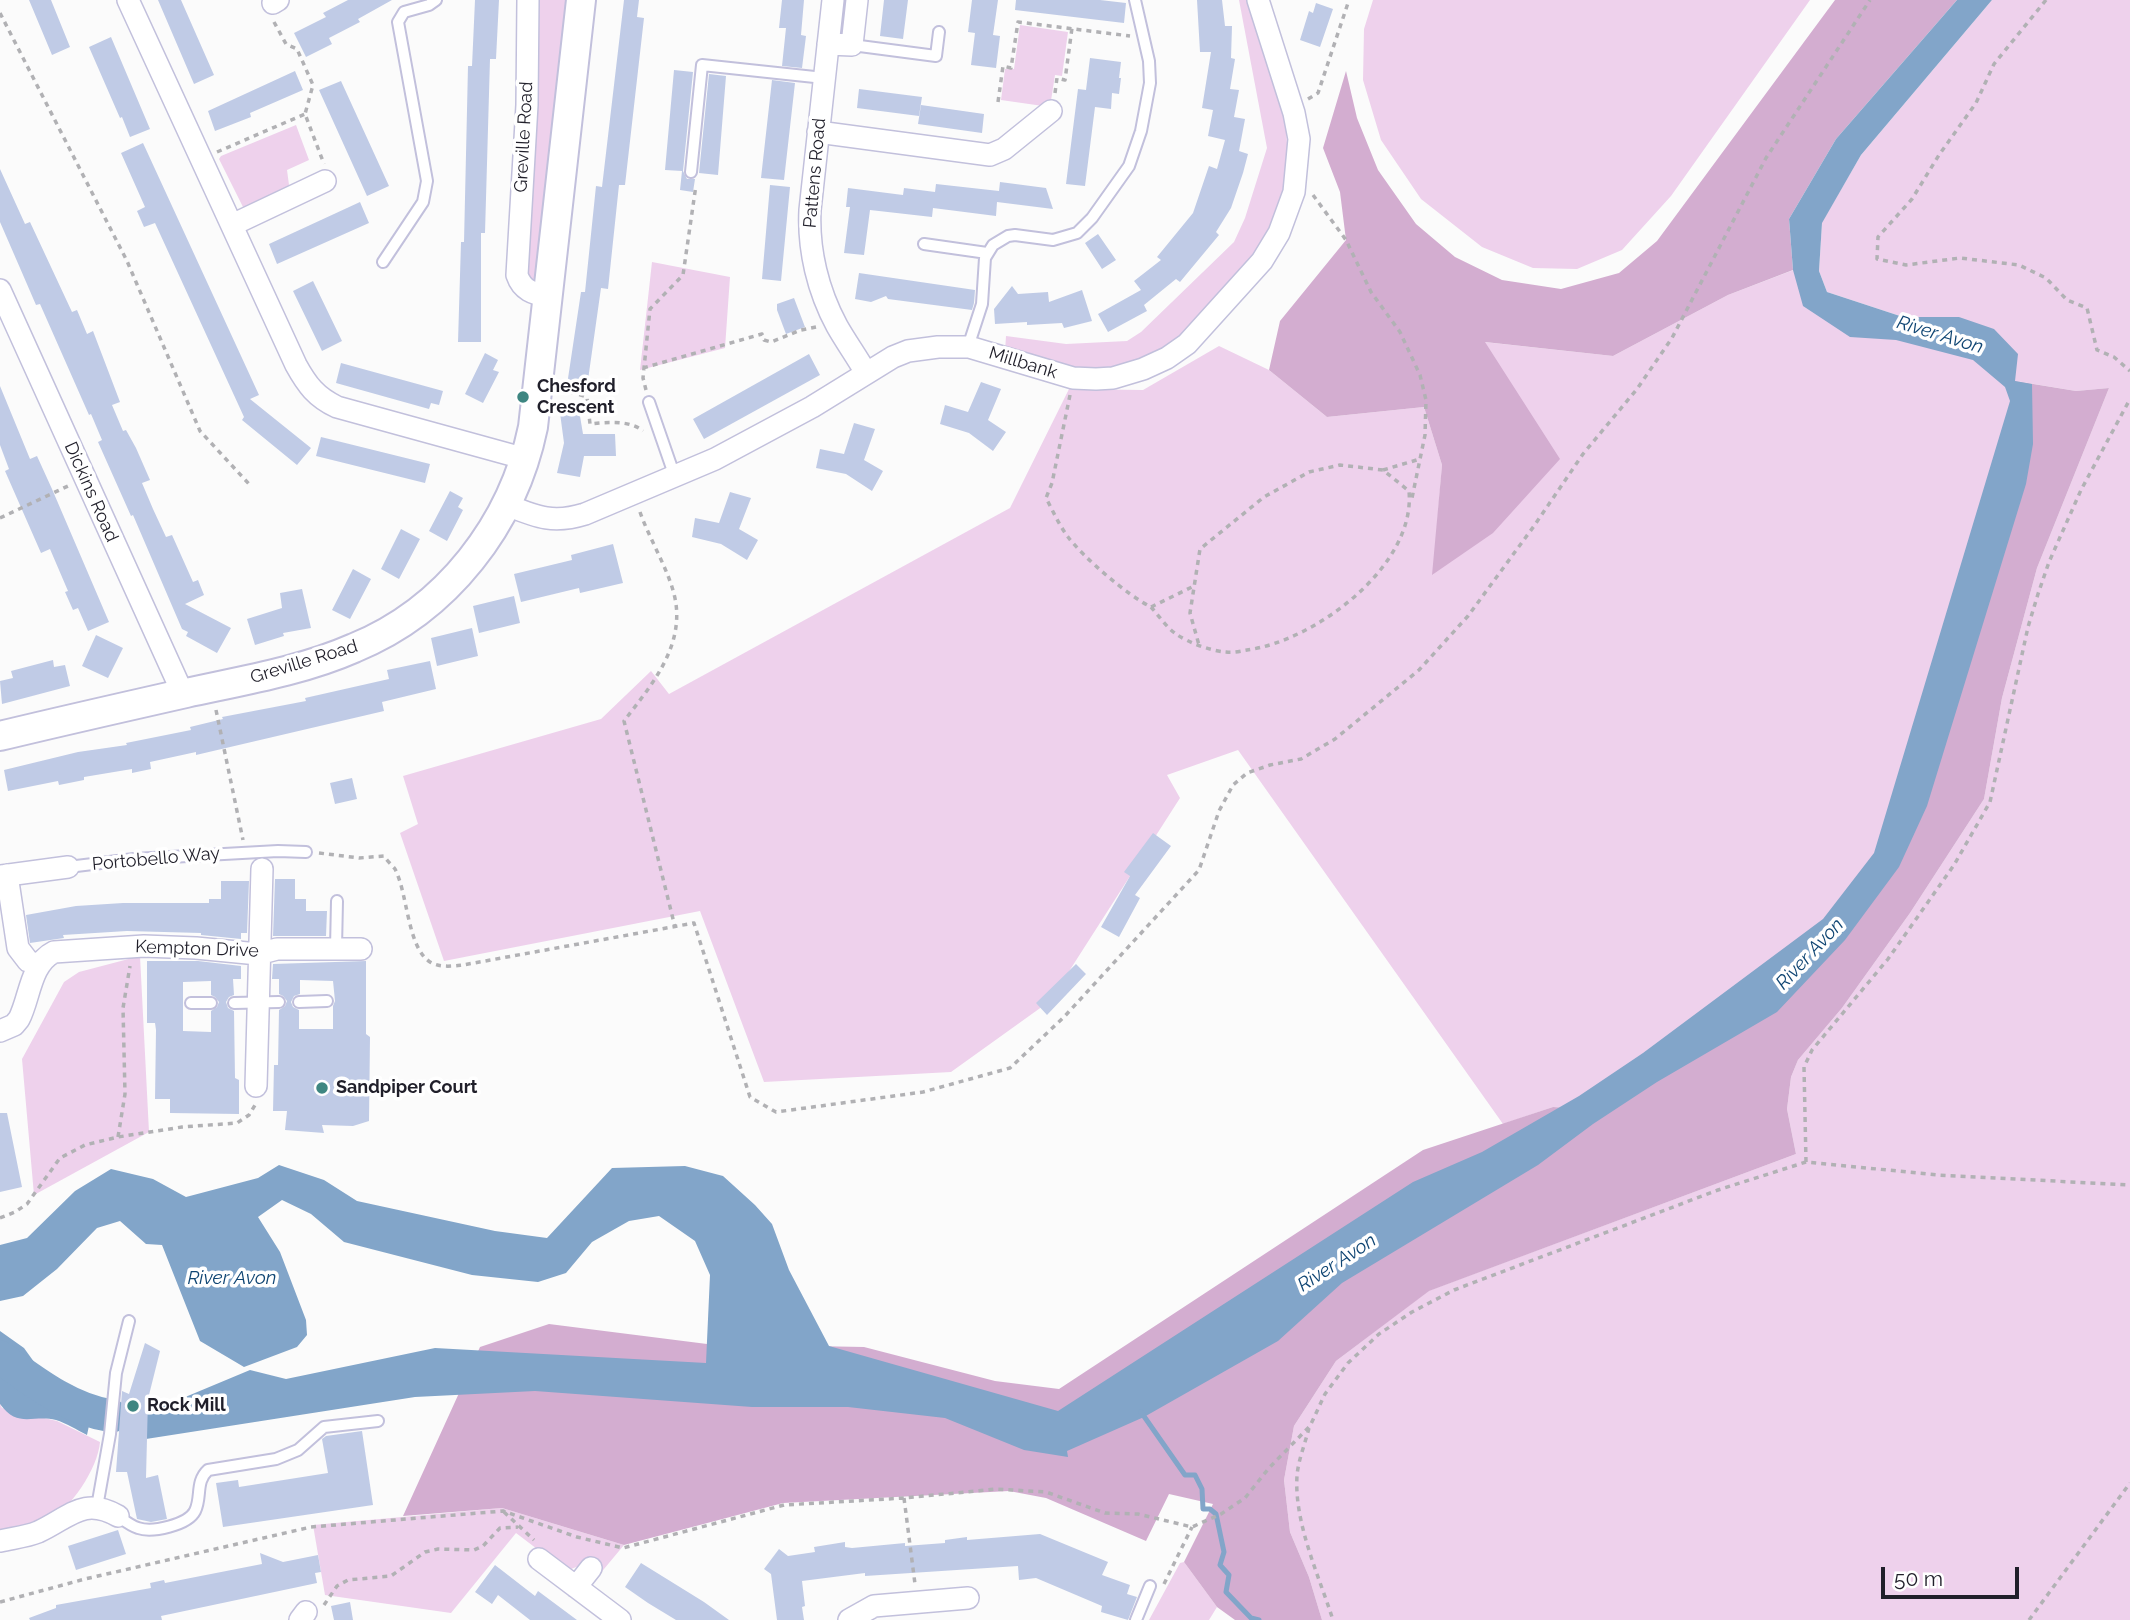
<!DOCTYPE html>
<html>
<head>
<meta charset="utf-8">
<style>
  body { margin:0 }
  #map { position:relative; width:2130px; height:1620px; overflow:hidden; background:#fbfbfb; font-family:Raleway,sans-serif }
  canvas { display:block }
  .scale { position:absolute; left:1881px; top:1567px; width:138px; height:32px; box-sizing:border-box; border:4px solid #201f2a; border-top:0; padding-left:9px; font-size:21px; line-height:24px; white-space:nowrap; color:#201f2a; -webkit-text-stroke:5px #fff; paint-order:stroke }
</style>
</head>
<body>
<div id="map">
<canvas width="2130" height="1620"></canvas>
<div class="scale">50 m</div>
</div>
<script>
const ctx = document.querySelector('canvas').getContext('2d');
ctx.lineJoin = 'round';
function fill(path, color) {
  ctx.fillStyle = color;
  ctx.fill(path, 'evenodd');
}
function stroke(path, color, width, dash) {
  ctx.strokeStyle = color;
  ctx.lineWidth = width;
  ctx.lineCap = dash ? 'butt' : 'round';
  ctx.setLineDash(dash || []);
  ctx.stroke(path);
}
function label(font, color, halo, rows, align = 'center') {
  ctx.font = font + ' Raleway,sans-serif';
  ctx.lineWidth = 7;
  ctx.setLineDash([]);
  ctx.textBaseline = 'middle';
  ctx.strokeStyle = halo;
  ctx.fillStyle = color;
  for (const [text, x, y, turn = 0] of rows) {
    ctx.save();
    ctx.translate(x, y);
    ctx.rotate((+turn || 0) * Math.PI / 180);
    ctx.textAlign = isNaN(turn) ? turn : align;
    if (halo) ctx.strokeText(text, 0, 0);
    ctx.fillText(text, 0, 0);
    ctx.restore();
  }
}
fill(new Path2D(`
  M537,0h32l-28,276 -8,4 -6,-3 -1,-19 12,-204z
  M1239,0h7l40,123 2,43 -8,41 -16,37 -87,98 -46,25 -59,4 -67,-19 1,-16 60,8 61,-3 14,-9 93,-90 11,-24 22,-70z
  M1373,0h437l-139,196 -49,54 -45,19 -44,-1 -51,-21 -61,-48 -40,-59 -18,-60 1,-51z
  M1992,0h138v1620h-808l-13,-43 -19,-45 -6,-52 10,-54 42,-65 92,-70 368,-137 -9,-45 4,-32 7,-17 44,-52 68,-95 74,-114 18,-101 35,-130 72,-180 -33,3 -60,-10 -130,476 -47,70 -253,182 -33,-2 -50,17 -265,-374 -71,25 13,23 -130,203 -99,71 -187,10 -64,-171 -256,50 -44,-128 18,-9 -15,-48 198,-57 50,-48 18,23 341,-186 59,-119 74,1 76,-44 50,24 58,47 97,-10 18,58 -9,110 51,-233 129,14 115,-61 76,-29 17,34 166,47 -28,-30h-56l-76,-25 -8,-21 3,-49 39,-67z
  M1020,25l48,7 -6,44 -7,-1 -5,32 -49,-7 4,-31h9z
  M296,125l13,35 -22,10 2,15 -4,5 -40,21 -26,-52 2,-3z
  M652,262l78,15 -5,71 -85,22z
  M140,956l9,176 -115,63 -12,-136 42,-77 15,-10z
  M0,1404l2,4 55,13 43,21c-2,26 -29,67 -53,80 -14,7 -32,11 -47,15z
  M502,1508l122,37 -25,30 -15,-11 -18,7 -50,-38 -65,80 -126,-18 -12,-70z
  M1184,1562l33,45 -8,13h-60l31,-57z`), '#eed1ec');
fill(new Path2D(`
  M1835,0h122l-121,139 -47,80 4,51 -65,25 -115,61 -128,-14 75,117 -67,74 -61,42 10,-110 -18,-58 -97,10 -58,-47 11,-49 66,-81 -6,-48 -17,-44 23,-77 11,47 21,52 38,54 39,33 47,23 59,9 58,-16 38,-32z
  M2015,381l61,10 33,-3 -72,180 -35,130 -18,101 -74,114 -68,95 -44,52 -7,17 -4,32 9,45 -367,137 -93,70 -42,65 -10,54 6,52 19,45 13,43h-87l-18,-13 -33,-45 29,-58 -44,-10 -23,47 -100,-43 -37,-7 -226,12 -159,42 -122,-37 -99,8 77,-169 69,-23 158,20 157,3 131,34 64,8 364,-239 130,-43 33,2 183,-111 117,-141 131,-410z`), '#d3add0');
fill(new Path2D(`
  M1957,0h35l-131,155 -39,68 -3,48 8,21 76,25h56l35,12 24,25 -3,27 17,3 1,60 -7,40 -99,322 -28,61 -54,73 -68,72 -120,70 -64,42 -55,41 -196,118 -64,58 -134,76 -77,34 1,6 -44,-7 -79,-32 -97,-11h-96l-217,-16 -120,6 -269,42 1,-26 103,-43 36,9 149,-31 271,15 4,-88 -15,-34 -36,-25 -30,5 -37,21 -26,31 -28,9 -66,-7 -128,-33 -33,-28 -29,-14 -24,17 22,35 26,68 1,15 -10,12 -53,20 -44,-26 -38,-96 -16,-1 -26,-23 -23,7 -40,41 -34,27 -23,5v-56l27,-7 48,-47 36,-22 42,10 33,18 72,-19 21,-13 45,15 33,21 138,30 52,7 65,-70 73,-2 38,10 32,29 17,19 17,46 40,76 229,65 355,-229 69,-30 97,-56 64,-43 180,-134 51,-66 136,-452 -5,-14 -32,-27 -77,-20 -46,-3 -47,-31 -10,-36 -4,-51 47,-80z
  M0,1331l24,17 23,32 38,19 9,3 -7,33c-10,-5 -21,-12 -31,-15 -23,-6 -38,9 -56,-16z`), '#82a5c9');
stroke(new Path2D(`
  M1141,1412l44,63h10l7,14 1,20h7l6,5 8,38 -4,13 9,10 -3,17 25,26 8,2`), '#82a5c9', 5);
stroke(new Path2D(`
  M0,1357c33,24 70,53 112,59`), '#82a5c9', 33);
fill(new Path2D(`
  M29,0h22l19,47 -18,8z
  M158,0h23l33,75 -20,9z
  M348,0h44l-34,19 2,3 -31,16 3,6 -26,13 -12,-24 32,-16 -3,-4z
  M475,0h24l-3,59h-6l-5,174h-4v109h-23l3,-100h3l4,-176h4z
  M624,0h15l-2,17 7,1 -19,167h-6l-11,104 -7,-1 -14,99 -20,-2 14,-93h4l11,-106 6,1z
  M782,0h22l-3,35 5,1 -4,32 -20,-2 4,-38h-7z
  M884,0h24l-5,39 -23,-3z
  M972,0h26l-5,35 7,1 -4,32 -25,-3 4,-32 -7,-1z
  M1016,0h84l26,3 -2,20 -109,-13z
  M1197,0h25l3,26h7l-1,32 4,1 -5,30 9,1 -5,27 11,2 -6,32 9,3 -5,19 -12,35 -15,24 3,3 -39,47 -4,-3 -32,26 3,6 -39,21 -10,-18 43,-24 -7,-9 27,-21 -4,-3 36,-44 16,-47 8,3 8,-29 -17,-4 5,-26 -11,-2 9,-56h-11z
  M1316,3l17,6 -13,38 -20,-7 9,-29 4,2z
  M111,37l39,92 -20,8 -8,-20 -2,1 -31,-71z
  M1090,58l31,4 -2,16h2l-2,16 -7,-1 -1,16 -16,-2 -10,79 -19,-2 12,-95 8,1z
  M674,70l19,2 -10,99 4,8h8l-2,13 -13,-2 2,-19 -17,-1z
  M295,71l8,19 -53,23 1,4 -36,14 -7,-20z
  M709,74l17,2 -8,99 -19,-2z
  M772,80l23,3 -11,97 -23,-2z
  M341,81l48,105 -22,10 -48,-106z
  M859,89l63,8 -3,19 -62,-8z
  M921,105l63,9 -2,19 -64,-9z
  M143,143l116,252 -9,4 61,49 -14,17 -55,-45 2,-3 -89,-194 -11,4 -7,-16 8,-4 -24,-54z
  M0,169l25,55 5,-2 42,90 5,-2 10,24 6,-3 27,71 -8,3 11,26 3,-1 10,18 14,32 -8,3 11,26 13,28 6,-2 21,47 5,-2 6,15 -19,9 46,24 -14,25 -31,-17 2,-4 -6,-3 -49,-114 -2,1 -33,-74 4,-2 -11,-26 -2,1 -49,-111 -4,1 -16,-37 -20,-46z
  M1000,182l46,6 7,21 -56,-7 -1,14 -63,-8 -1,9 -62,-7 -6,45 -20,-2 6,-46h-4l2,-19 55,7 1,-7 31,4 1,-8 63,7z
  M770,185l20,2 -9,94 -19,-2z
  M360,202l9,21 -92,41 -8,-20z
  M1098,234l18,26 -14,9 -17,-26z
  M859,273l116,17 -1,13 -2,7 -84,-11 -2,-3 -15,6 -16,-3z
  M313,281l29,60 -20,10 -29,-60z
  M1012,286l6,8 30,-2 1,10 33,-12 10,31 -28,7 -2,-5 -35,2v-3l-32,2 -1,-15z
  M794,298l11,29 -19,7 -9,-24v-6z
  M485,353l13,7 -5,10 6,2 -16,31 -18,-9z
  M809,354l11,21 -116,64 -11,-20z
  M341,363l102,28 -4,14 -8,-2 -2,6 -93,-26z
  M981,382l20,7 -13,31 18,12 -13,19 -24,-18 -29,-9 5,-19 23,7z
  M0,386l30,73 7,-3 15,33 57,133 -21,9 -10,-23 -5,2 -8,-18 3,-1 -18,-42 -9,4 -36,-82 4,-2 -9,-24z
  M579,410l4,24h32l1,22h-32l-4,21 -23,-4 7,-30 -4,-30z
  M854,423l21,6 -11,31 19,11 -11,20 -26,-17 -30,-6 4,-19 24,5z
  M321,437l109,27 -5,19 -109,-27z
  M450,491l13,7 -5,9 5,3 -16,31 -18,-10z
  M730,492l21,6 -12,31 19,11 -11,20 -26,-16 -29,-7 3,-19 24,5z
  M401,529l19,10 -21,40 -18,-10z
  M613,544l10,39 -43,10 -1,-5 -58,14 -7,-28 58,-14 -1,-5z
  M353,569l18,10 -21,40 -18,-9z
  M302,589l9,39 -28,5 1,3 -29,9 -8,-26 35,-11 -2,-15z
  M514,596l6,27 -41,10 -6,-27z
  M472,628l6,28 -41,10 -6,-28z
  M96,635l27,13 -15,30 -26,-12z
  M53,660l1,7 11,-2 5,21 -68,18 -2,-23 13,-3 -2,-7z
  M430,661l6,28 -54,13 2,9 -188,44v-3l-46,10 1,7 -19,4v-4l-48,8v3l-25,5 -1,-4 -50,10 -4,-21 74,-18 49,-7 -1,-2 65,-13 -1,-3 33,-8 -1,-2 84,-16 -1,-3 84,-19 -2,-9z
  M352,778l5,21 -22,5 -5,-21z
  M1153,833l18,13 -36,49 5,3 -21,39 -18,-10 29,-51 -6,-4z
  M275,879h20v20h11v12h21l-1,25h-53z
  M221,881h28l-2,52h-6v6l-40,-4v-2l-74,-2 -64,4 1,3 -34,5 -4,-28 50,-9 47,-3h86v-4h12z
  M147,961h51l43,5v13h-8l1,16 -5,2 -3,5 2,6 6,3 1,67 4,2v34l-69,-1v-14h-15l1,-69 -1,-7h-8zM211,981v14l4,2 4,5 -2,5 -6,4v21l-28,-1v-49z
  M366,961v73l4,3 -1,84 -16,5 -31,-1 2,8 -39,-3 2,-19h-14l1,-46h4l1,-55 6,-4 2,-5 -4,-5 -4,-2v-15h-7l1,-15zM300,980l33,1 2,20 -2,5v23h-34v-19l-6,-3 -2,-5 3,-6 6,-2z
  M1076,964l10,10 -39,41 -11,-12z
  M0,1113h7l15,74 -22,5z
  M145,1343l15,8 -12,48 -2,79 12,-3 9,44 -16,3 -14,-3 -10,-47h-11l6,-81 7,3z
  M362,1431l11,74 -150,22 -7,-44 22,-3 1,7 89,-14 -6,-34 4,-3z
  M118,1530l8,24 -50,16 -8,-24z
  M1040,1534l68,28 -6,13 28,10 -3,9 10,3 -9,23 -27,-8 1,-6 -66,-28 -17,2 -1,-14 -153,10v-3l-63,8 3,25 -3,1 2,13h-27l-6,-46 -7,-5 15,-20 9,7 27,-4 -1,-5 31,-5v5l7,1 53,-5v3l40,-3v-3l22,-3v3z
  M260,1553l23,9 35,-7 3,17 -6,1 2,10 -156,33 1,4h-132l-1,-2 27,-10v-3l95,-17 -1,-5 14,-3 1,3 97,-19z
  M641,1563l63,39 25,18h-53l-28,-17 -23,-16z
  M495,1565l40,31 3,-5 39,29h-47l-32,-25 -6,9 -17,-12z
  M350,1602l3,18h-19l-3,-14z`), '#c0cbe6');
const lane = new Path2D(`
  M852,45l84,11 3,-24
  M691,172l11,-107 122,13
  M924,244l63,9
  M383,262l40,-60 4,-21 -29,-159 6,-10 25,-7 7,-5
  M968,347l14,-43 3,-46 8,-13 15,-9 7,-1 38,5 24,-7 15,-15 37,-52 12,-35 9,-48 -1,-22 -14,-61
  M649,402l26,75
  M68,867l66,-8 144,-8 28,1
  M336,948l1,-47
  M299,1002l28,-1
  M191,1003h20
  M234,1003l45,-1
  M97,1507l13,-73 6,-61 13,-52
  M118,1516c7,5 13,10 20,12 14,5 50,-3 57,-17 7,-14 0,-29 13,-41l68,-11 22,-9 26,-23 54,-6
  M1136,1620l14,-34`);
const street = new Path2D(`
  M128,0l168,365c11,20 20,32 41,42l189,52
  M528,0l-1,105 -10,170c5,15 16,19 31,21
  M833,0l-23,210c-2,40 8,81 27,116 9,16 20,31 29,47
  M273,3l5,-3
  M828,44l24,1 5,-45
  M818,132l172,23 14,-6 47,-38
  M232,225l93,-44
  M0,290l183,404
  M507,505c30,12 46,19 78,9l130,-55 97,-52 81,-50 15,-6 30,-4h31l104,31 23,1 17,-1 30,-9 24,-11 20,-14 75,-83 17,-28 15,-41 5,-53 -5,-26 -36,-113
  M7,875l11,73 10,13 11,4
  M0,876l68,-9
  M0,1031l14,-6 5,-6c11,-21 11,-55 35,-67l90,-6 52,2 62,6 19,-5h84
  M256,1086l6,-217
  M0,1541c12,-3 26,-4 38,-9 31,-14 45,-36 80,-16
  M539,1559l81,61
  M576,1587l15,-19
  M300,1620l6,-8
  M849,1620l25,-14 94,-8`);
const secondary = new Path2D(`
  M0,736c62,-15 124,-29 186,-43 55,-12 116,-22 168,-45 93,-38 159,-124 179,-221l48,-427`);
stroke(lane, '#c2c0dc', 14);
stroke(street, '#c2c0dc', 24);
stroke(secondary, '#c2c0dc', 32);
stroke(new Path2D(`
  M2046,0l-52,64 -18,39 -37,52 -27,44 -34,38 -1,22 29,6 54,-7 59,7 27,13 21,22 20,8 10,42 17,7 16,14
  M0,13l127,248 73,170 49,53
  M274,22l12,22 11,5 16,36 -8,29 19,50
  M1055,93l2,-15 8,2 7,-52
  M1308,99l10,-6 31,-93
  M998,102l5,-36 8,2 7,-46 112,14
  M217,152l88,-38
  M1313,195l33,45 25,52 29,40 20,43 6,25 -1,35 -13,63
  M643,368l119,-34 2,6 7,2 30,-12 15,-3
  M560,389l27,8 3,27c17,-2 40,-4 53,7
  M646,390l-3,-12 7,-69 33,-34 13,-90
  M1070,395l-18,88 -6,15c7,13 13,27 22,39 16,21 59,58 83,70l41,-20
  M1383,470l37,-11
  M640,512c10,29 32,63 36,92 6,46 -26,83 -52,117l51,206
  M0,518l68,-32
  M1151,607c8,9 16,21 25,27 13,9 35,17 50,18 7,1 15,-1 21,-2 68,-9 169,-84 162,-159l-26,-21 -43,-5 -31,7 -45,25 -64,52 -10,64 9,32
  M216,710l27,130
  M319,853l40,5 25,-2c3,5 8,9 11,13 13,25 12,78 35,93 10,6 23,4 33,3l231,-42 56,174 26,15 147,-20 87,-24 54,-51 135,-147 20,-59 14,-26 14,-12 23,-8 31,-6 34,-20 84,-69 49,-54 66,-90 49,-72 54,-65 35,-51 94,-180 104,-158
  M118,1137l7,-43 -2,-86 7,-42
  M1806,1162l-2,-95 8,-17 76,-91 66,-94 36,-63 38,-175 10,-33 11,-32 32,-72 49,-91
  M0,1218l15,-6 12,-8 33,-46 25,-13 33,-8 64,-10 55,-4 12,-8 6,-10
  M1309,1428c-4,16 -11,33 -12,48 -3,47 22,100 36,144
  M904,1498l11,86
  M504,1512l30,28
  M1164,1584l28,-57
  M0,1602l85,-23 226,-52 192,-16 74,26 46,11 161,-43 120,-7 92,-9 50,3 59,21 33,1 54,13 29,-13 24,-16 24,-30 41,-42 15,-32 23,-31 31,-29 33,-22 42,-22 264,-100 88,-28 132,13 192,10
  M324,1605l13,-19 11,-6 43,-4 34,-24 13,-3 36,1 9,-4 17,-18 18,-1
  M2029,1620l101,-137`), '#b1b1b4', 3.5, [5, 5]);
stroke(lane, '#fff', 10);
stroke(street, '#fff', 21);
stroke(secondary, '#fff', 28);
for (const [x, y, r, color] of [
  [523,397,7,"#3e8681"],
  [322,1088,7,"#3e8681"],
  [133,1406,7,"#3e8681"]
]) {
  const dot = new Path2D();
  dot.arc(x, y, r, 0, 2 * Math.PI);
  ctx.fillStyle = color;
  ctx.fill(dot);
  stroke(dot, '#fff', 2.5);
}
label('18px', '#201f2a', '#fff', [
  ["Greville Road",524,137,-87],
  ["Pattens Road",815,173,-85],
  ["Millbank",1023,363,17],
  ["Dickins Road",91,492,66],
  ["Greville Road",304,662,-17],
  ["Portobello Way",156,859,-5],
  ["Kempton Drive",197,949,2]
]);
label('bold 18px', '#201f2a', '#fff', [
  ["Chesford",537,387],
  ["Crescent",537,408],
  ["Sandpiper Court",336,1088],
  ["Rock Mill",147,1406]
], 'left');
label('italic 19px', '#0f4573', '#fff', [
  ["River Avon",1940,335,17],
  ["River Avon",1810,954,-47],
  ["River Avon",1337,1263,-33],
  ["River Avon",232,1278]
]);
</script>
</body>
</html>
